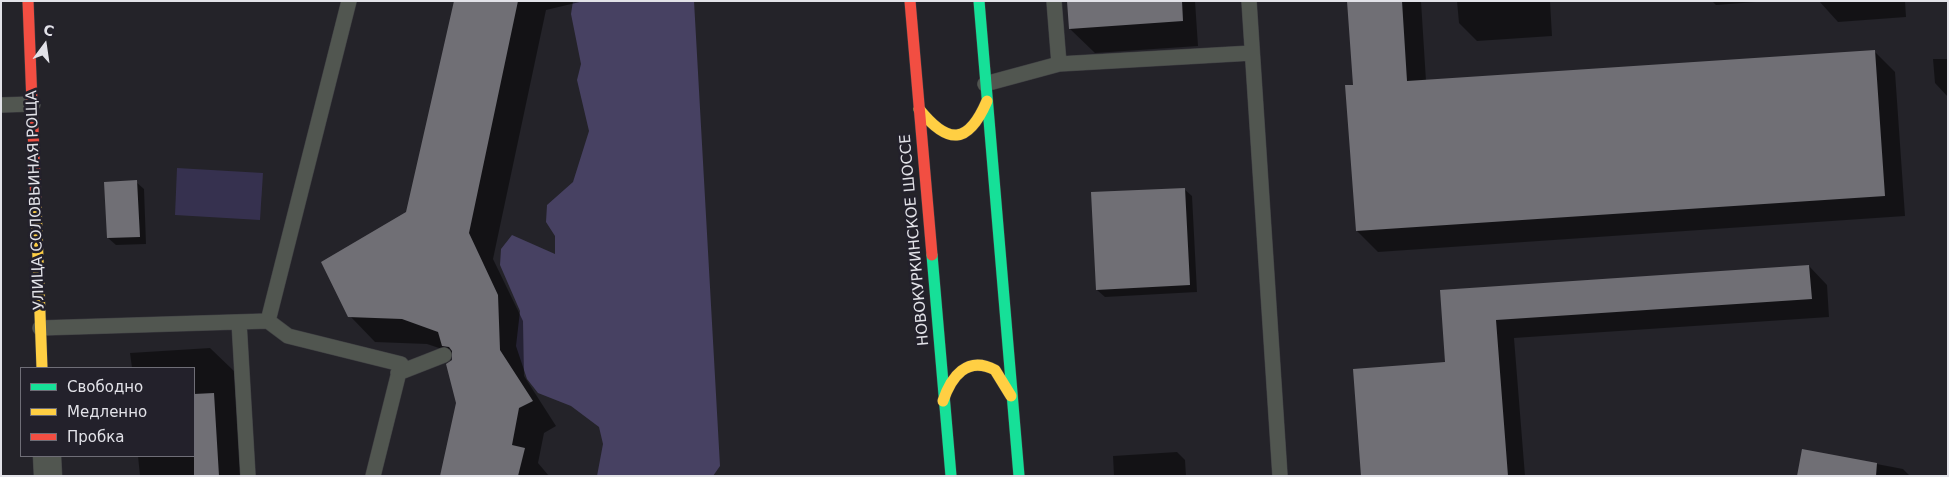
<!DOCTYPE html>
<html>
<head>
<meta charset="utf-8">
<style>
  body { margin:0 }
  #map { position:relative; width:1949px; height:477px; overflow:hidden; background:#242329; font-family:"DejaVu Sans",sans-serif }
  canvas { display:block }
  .frame { position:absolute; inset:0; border:2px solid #e2e2e8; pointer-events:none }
  .legend { position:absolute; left:20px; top:367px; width:175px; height:90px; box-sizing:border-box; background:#23212b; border:1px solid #6f6e77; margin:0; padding:6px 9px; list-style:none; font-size:15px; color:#e2e2e8 }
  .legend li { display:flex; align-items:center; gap:10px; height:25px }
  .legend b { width:25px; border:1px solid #6f6e77 }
  .north { position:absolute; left:20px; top:20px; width:50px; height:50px; -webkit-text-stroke:4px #23212b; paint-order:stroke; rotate:14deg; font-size:14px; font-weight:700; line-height:20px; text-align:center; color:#e2e2e8 }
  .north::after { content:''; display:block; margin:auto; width:18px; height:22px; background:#e2e2e8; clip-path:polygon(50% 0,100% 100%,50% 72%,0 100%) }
</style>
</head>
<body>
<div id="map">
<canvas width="1949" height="477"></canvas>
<div class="frame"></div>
<ul class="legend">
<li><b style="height:6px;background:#16e098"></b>Свободно</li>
<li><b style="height:6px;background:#ffcf43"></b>Медленно</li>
<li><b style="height:6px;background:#f24e42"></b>Пробка</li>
</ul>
<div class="north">С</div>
</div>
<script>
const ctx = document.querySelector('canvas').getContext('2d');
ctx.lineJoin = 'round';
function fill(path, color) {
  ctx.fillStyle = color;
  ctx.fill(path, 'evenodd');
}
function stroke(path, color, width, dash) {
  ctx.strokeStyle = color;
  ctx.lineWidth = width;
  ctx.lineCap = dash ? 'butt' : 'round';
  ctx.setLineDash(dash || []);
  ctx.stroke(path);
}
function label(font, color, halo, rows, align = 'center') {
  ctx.font = font + ' "DejaVu Sans",sans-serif';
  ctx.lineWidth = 5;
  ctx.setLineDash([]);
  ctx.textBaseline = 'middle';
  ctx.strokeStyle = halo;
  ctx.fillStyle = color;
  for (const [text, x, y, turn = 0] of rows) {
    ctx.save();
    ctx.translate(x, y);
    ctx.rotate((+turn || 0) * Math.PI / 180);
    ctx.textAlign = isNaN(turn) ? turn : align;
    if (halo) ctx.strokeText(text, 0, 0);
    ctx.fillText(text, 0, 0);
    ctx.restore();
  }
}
fill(new Path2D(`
  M177,168l86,5 -3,47 -85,-5z`), '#36314f');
fill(new Path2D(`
  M573,1h121l26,465 -7,10h-116l6,-32 -4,-17 -28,-21 -33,-13 -11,-14 -11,-33 4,-35 -20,-46 1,-16 11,-14 43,19v-18l-9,-14 1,-17 26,-23 16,-51 -12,-51 4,-16 -10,-50z`), '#474162');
fill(new Path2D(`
  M455,1h129l-38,9 -53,249 30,62 1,55 32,50 -12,7 -6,30 11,13h-108l16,-73 -4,-47 -5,-5 -21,-7 -52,-2 -25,-26 57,-103z
  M1068,1h127l3,45 -103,7 -25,-24z
  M1349,1h72l5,80 448,-30 21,21 10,144 -527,36 -21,-21 -3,-145z
  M1457,1h93l2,35 -75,5 -18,-18z
  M1712,1h57l-53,4z
  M1819,1h86l1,16 -68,5z
  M1933,59h15v38l-13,-14z
  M136,182l8,7 2,55 -30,1 -8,-7z
  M1184,189l8,7 5,96 -92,5 -8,-7z
  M1809,266l18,19 2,32 -315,21 11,138h-162l84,-112 -6,-73z
  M210,348l24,23 7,105h-101l-2,-20h56v-88h-62l-2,-15z
  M1803,450l100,19 7,7h-111z
  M1177,452l8,8 1,16h-72l-1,-20z`), '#0007');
fill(new Path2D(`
  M454,1h64l-49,232 29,62 2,55 33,51 -14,7 -7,37 13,3 -7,28h-78l16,-73 -10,-39 6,-4v-9l-3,-4 -7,-1 -4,-14 -36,-13 -54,-2 -27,-55 85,-50z
  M1067,1h115l1,20 -114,8z
  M1347,1h55l5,80 468,-31 10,146 -529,35 -11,-146h8z
  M137,180l3,57 -33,1 -3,-56z
  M1185,188l5,97 -94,5 -5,-98z
  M1809,265l3,34 -316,21 12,156h-147l-8,-107 92,-7 -5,-72z
  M214,393l5,83h-25v-82z
  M1802,449l75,14 -1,13h-79z`), '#706f75');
const lane = new Path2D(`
  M1249,1l31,475
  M1059,64l193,-11
  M985,84l74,-20 -5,-63
  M1,105l32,-1
  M268,321l81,-320
  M239,322l9,154
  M40,328l228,-7 20,15 113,28 -28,112
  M398,373l46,-18`);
const street = new Path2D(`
  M47,456l1,20`);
const fast = new Path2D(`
  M979,1l40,475
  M932,255l19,221`);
const slow = new Path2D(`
  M919,109c29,36 49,36 68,-8
  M36,205l6,163
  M943,401c8,-24 24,-46 52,-31l16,26`);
const jam = new Path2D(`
  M28,1l8,204
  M910,1l22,254`);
stroke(lane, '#3f3f43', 16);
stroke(street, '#3f3f43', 29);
stroke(fast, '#3f3f43', 12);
stroke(slow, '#3f3f43', 12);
stroke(jam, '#3f3f43', 12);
stroke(lane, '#515650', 15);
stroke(street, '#515650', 28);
stroke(fast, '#16e098', 11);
stroke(slow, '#ffcf43', 11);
stroke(jam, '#f24e42', 11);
label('15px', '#e2e2e8', '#23212b', [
  ["УЛИЦА СОЛОВЬИНАЯ РОЩА",36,200,-92],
  ["НОВОКУРКИНСКОЕ ШОССЕ",915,240,-95]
]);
</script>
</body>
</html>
